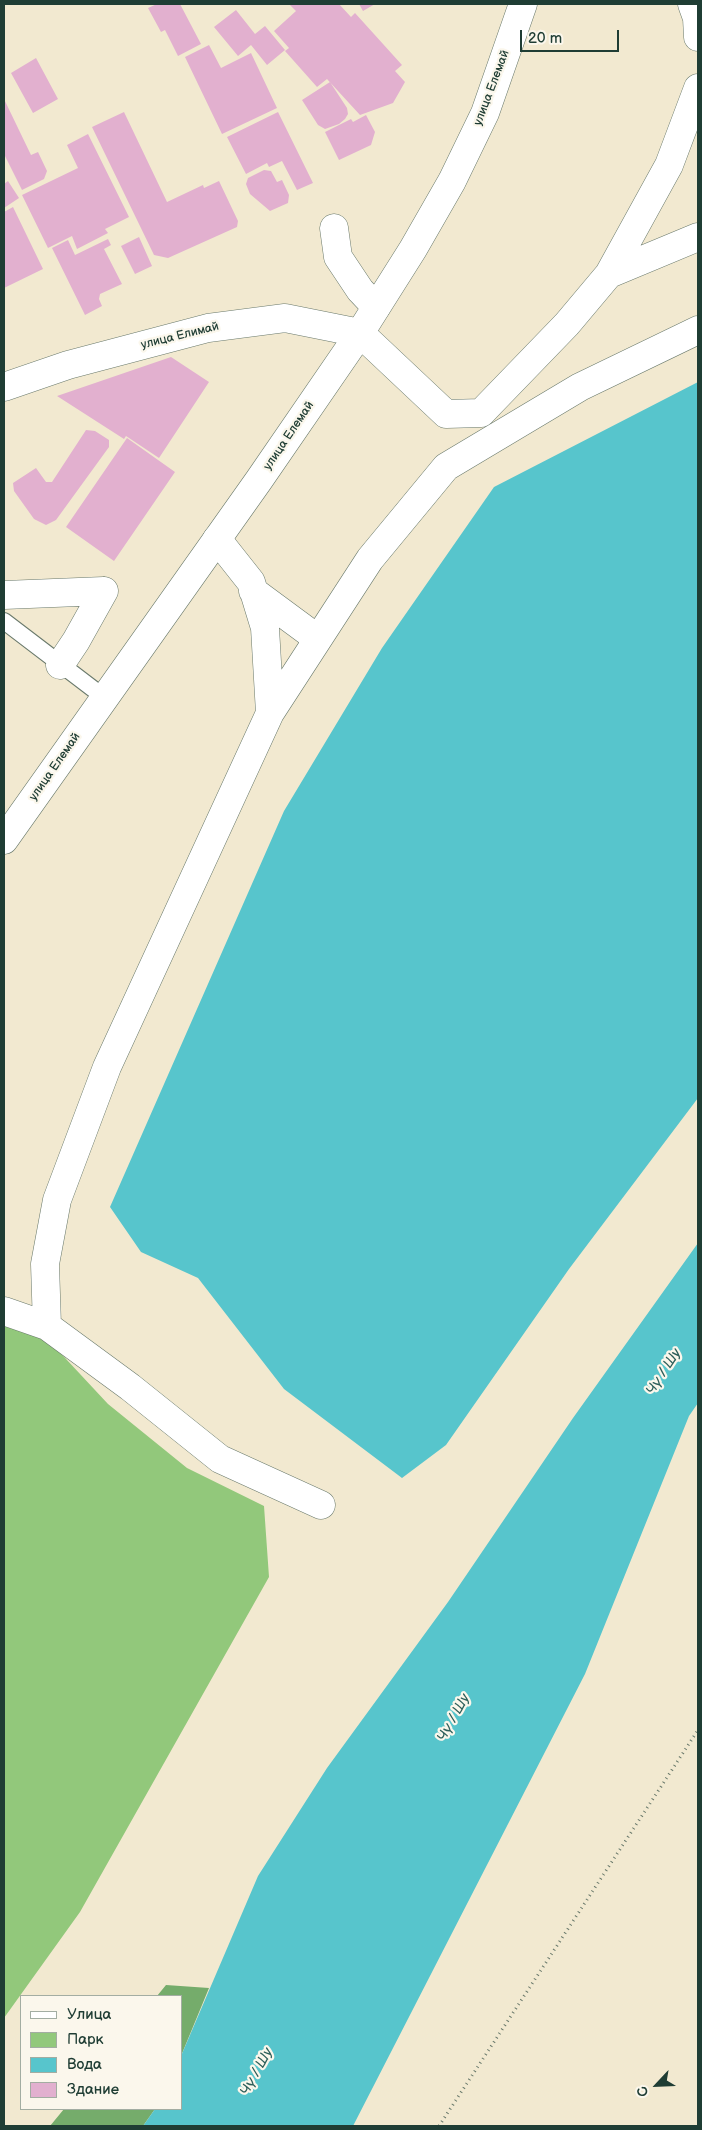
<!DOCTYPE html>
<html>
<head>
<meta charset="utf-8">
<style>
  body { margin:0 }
  #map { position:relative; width:702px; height:2130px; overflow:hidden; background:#f2e9d0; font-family:"Balsamiq Sans",sans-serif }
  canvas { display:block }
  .frame { position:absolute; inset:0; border:5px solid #1f3d34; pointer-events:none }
  .legend { position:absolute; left:20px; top:1995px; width:162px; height:115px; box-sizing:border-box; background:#fbf7ec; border:1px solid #a3ada2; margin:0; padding:6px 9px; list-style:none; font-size:15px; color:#1f3d34 }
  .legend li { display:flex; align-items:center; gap:10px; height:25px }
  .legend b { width:25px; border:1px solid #a3ada2 }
  .north { position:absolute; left:632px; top:2060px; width:50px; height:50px; -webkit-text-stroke:4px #fbf7ec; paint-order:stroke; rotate:245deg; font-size:14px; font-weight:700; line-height:20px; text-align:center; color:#1f3d34 }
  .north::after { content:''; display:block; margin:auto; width:18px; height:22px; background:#1f3d34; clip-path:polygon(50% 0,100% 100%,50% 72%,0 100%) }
  .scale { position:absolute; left:520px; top:30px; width:99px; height:22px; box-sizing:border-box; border:2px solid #1f3d34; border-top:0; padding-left:6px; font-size:15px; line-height:18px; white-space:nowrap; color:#1f3d34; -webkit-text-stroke:4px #fbf7ec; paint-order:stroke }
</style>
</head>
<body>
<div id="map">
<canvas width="702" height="2130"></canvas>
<div class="frame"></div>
<ul class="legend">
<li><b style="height:6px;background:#fff"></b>Улица</li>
<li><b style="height:14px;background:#92c87b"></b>Парк</li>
<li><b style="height:14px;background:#57c5cc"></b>Вода</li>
<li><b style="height:14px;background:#e2b0cf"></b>Здание</li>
</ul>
<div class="north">С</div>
<div class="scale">20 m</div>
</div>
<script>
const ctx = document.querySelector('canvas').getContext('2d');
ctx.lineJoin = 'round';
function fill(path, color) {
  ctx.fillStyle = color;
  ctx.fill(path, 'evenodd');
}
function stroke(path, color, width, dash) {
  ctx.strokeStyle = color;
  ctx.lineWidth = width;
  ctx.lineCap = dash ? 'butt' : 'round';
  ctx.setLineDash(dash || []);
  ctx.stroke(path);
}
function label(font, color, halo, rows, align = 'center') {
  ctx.font = font + ' "Balsamiq Sans",sans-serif';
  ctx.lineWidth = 4.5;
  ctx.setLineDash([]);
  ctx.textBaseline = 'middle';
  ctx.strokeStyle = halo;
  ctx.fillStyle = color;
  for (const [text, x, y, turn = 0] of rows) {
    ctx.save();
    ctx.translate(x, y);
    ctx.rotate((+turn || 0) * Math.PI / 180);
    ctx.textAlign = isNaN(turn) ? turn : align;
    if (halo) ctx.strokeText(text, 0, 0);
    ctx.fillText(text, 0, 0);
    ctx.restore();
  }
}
fill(new Path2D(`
  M4,1316l35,14 69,74 79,64 77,38 5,71 -189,335 -76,106z`), '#92c87b');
fill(new Path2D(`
  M166,1985l43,3 -28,68v-60h-24z
  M64,2109h91l-12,17h-93z`), '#75ac6b');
fill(new Path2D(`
  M698,382v716l-129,171 -123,176 -44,33 -118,-89 -86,-111 -57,-26 -31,-45 174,-396 98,-163 112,-161z
  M698,1243v160l-9,13 -104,258 -232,452h-210l12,-17h26v-53l77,-180 69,-108 121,-166 125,-184z`), '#57c5cc');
fill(new Path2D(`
  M157,4h23l21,40 -23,12 -13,-26 -4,2 -13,-24z
  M289,4h50l12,13 4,-4 47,52 -7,6 10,11 -12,21 -33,12 -33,-36 -10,8 -32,-36 4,-3 -15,-17 22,-20z
  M359,4h16l-12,7z
  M236,10l19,24 10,-8 20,24 -18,15 -16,-20 -13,11 -24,-29z
  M209,45l12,23 30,-15 26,55 -55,26 -37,-77z
  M36,58l22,41 -25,14 -22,-40z
  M330,82l17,26 1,6 -3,5 -6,5 -14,5 -7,-4 -16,-25z
  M4,99l27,56 7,-3 9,19 -3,8 -22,11 -18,-36z
  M124,112l43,90 36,-17 1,3 15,-7 19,40 -1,6 -69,31 -14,-3 -62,-128z
  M278,112l35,71 -16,7 -15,-29 -13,6 -2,-4 -21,11 -19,-37z
  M366,115l9,17 -4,13 -32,15 -14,-28 26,-13 2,3z
  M88,134l41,83 -24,12 3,4 -31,16 -5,-13 -24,12 -26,-53 56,-27 -11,-23z
  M264,170l7,1 6,11 5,-2 7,15 -1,8 -18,8 -20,-17 -4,-10 2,-6z
  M8,181l11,17 -15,10v-24z
  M13,207l30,62 -39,19v-76z
  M139,237l13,29 -17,8 -14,-28z
  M108,239l3,6 -7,4 18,35 -22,10 -1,5 3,7 -17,9 -33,-67 16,-8 7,15z
  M171,357l38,25 -50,76 -33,-22 -2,3 -67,-43z
  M86,430l9,1 14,9v7l-53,73 -10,5 -12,-6 -20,-28 -1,-8 23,-15 10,14h6z
  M127,438l48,34 -61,89 -48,-34z`), '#e2b0cf');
const service = new Path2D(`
  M4,621l101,77`);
const minor = new Path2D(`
  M692,4l5,14 1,19
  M334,228l4,29 22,33 16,17
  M609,274l89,-37
  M4,387l64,-22 140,-37 77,-10 75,15 86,81 35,-1 86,-89 42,-50 60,-109 29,-77
  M217,539l34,43 14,46 5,85
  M253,591l65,48
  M4,595l100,-4
  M60,665l16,-24 28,-50
  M4,1311l43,15 83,61 90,72 101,46
  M47,1326l-2,-62 12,-64 50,-133 163,-354 100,-154 76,-92 134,-80 118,-57`);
const tertiary = new Path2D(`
  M4,840l255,-360 101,-147 53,-84 39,-68 33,-68 38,-109`);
stroke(service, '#69796b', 18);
stroke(minor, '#69796b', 29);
stroke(tertiary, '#69796b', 29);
stroke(new Path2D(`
  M439,2126l259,-396`), '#69796b', 3, [1, 4]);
stroke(service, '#fff', 16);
stroke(minor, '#fff', 28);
stroke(tertiary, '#fff', 28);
label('12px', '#1f3d34', '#fbf7ec', [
  ["улица Елемай",492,88,-69],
  ["улица Елимай",180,336,-14],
  ["улица Елемай",289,436,-56],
  ["улица Елемай",55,767,-55]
]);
label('italic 14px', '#2d5f5a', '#fbf7ec', [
  ["Чү / Шу",664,1372,-57],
  ["Чү / Шу",454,1718,-61],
  ["Чү / Шу",257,2072,-61]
]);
</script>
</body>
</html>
